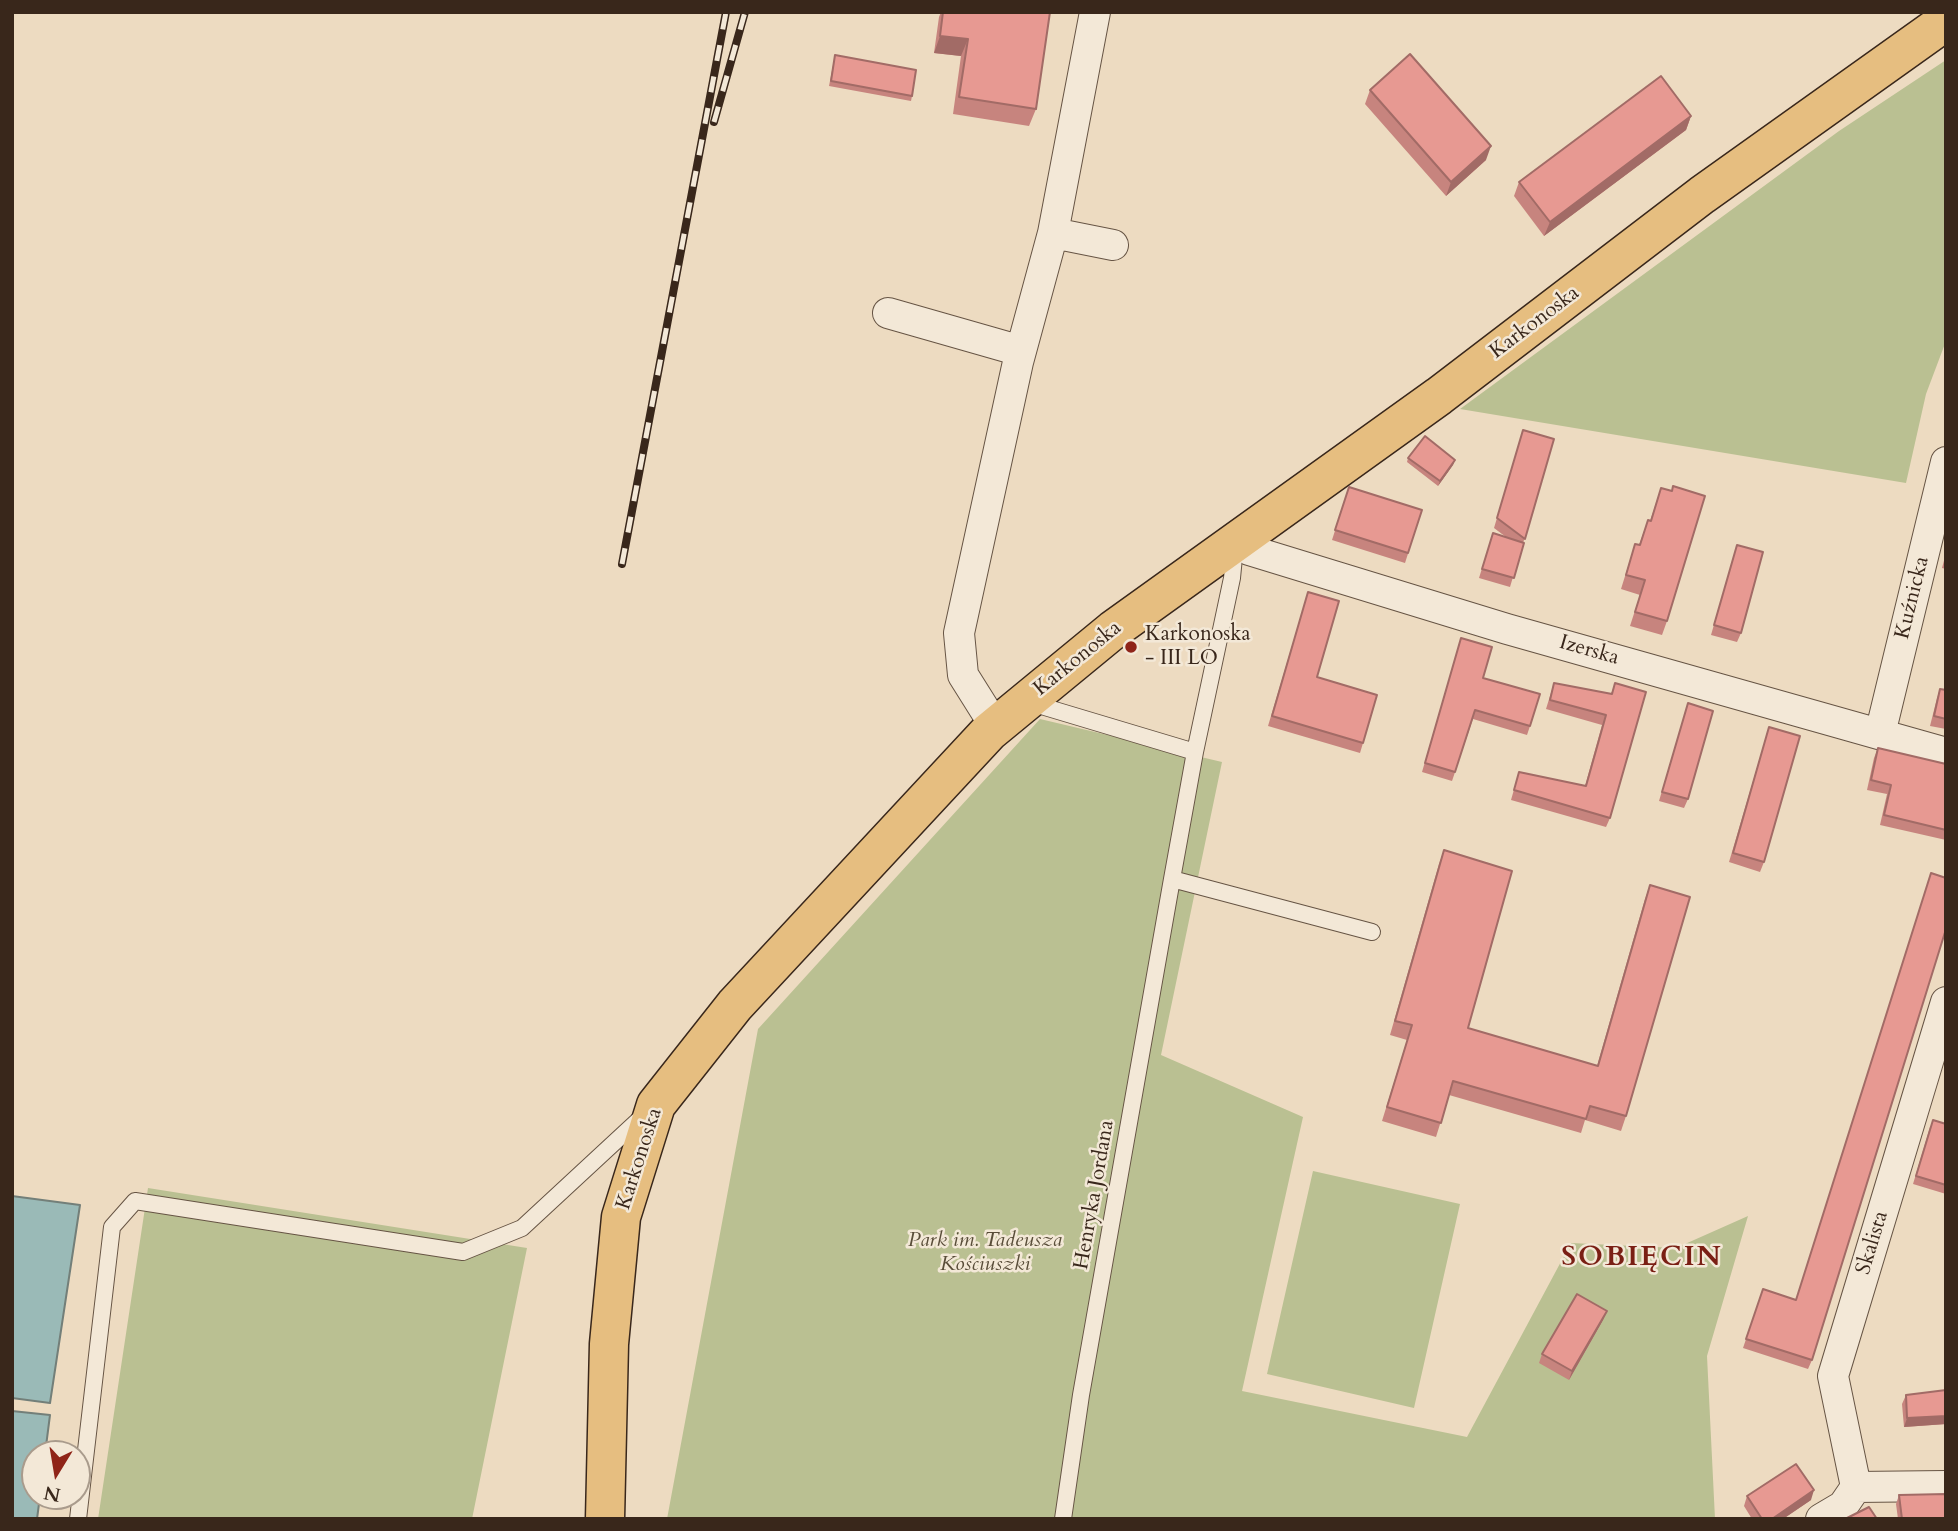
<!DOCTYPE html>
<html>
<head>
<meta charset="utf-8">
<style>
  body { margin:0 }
  #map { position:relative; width:1958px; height:1531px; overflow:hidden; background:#eddbc1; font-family:Cardo,serif }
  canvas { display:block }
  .frame { position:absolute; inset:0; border:14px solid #39271b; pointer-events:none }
  .north { position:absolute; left:21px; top:1440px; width:70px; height:70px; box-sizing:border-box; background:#f3e8d7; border:2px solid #a99b8c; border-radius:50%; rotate:191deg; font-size:19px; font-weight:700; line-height:28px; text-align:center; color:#39271b }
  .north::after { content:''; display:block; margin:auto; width:24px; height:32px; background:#8f2418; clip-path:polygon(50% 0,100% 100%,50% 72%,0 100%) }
</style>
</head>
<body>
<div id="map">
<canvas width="1958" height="1531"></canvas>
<div class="frame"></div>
<div class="north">N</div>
</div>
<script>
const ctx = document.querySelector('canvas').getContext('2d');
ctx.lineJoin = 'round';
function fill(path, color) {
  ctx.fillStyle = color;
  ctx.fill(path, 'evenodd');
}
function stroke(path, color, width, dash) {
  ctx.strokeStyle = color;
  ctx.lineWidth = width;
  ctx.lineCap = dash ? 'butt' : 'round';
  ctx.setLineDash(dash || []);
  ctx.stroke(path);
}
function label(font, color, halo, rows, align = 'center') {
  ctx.font = font + ' Cardo,serif';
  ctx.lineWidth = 5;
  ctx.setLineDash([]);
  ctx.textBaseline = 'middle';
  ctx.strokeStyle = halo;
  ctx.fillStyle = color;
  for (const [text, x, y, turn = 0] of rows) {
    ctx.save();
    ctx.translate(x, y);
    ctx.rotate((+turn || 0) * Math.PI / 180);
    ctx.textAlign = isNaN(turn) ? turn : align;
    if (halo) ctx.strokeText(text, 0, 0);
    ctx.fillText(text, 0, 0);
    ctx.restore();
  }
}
fill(new Path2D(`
  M1946,60v281l-20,53 -20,89 -446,-74 379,-278z
  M1040,719l182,43 -61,293 142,62 -61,274 225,46 104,-194 105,5 72,-32 -41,140 8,163h-1048l91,-490z
  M1313,1171l147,33 -46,204 -147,-34z
  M148,1188l379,60 -55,271h-374z`), '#bac092');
const water = new Path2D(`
  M12,1196l68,9 -30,198 -38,-5z
  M12,1411l38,4 -5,39h-10v42h5l-3,23h-25z`);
fill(water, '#9abab7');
stroke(water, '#737f79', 2);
const lane = new Path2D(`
  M1028,702l167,50 37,-174 3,-31
  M1195,752l-23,127 200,53
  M78,1519l34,-292 23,-26 328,51 59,-24 122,-113
  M1063,1519l18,-124 91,-516`);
const street = new Path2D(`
  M1053,233l60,12
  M888,313l133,38
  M1235,541l14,9 258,79 439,124
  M995,726l-32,-51 -4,-42 59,-271 35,-129 42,-221
  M1880,734l66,-272
  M1856,1487l-23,-111 113,-374
  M1821,1519l22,-13 13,-19 90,-1`);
const primary = new Path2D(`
  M605,1519l4,-175 12,-127 35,-112 79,-100 254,-273 124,-102 326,-234 263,-201 244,-174`);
stroke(lane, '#665444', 18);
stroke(street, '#665444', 32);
stroke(primary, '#39271b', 41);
stroke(lane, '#f3e8d7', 16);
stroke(street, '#f3e8d7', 30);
stroke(primary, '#e6be80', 38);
const rail = new Path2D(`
  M714,122l31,-110
  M622,564l104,-552`);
stroke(rail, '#39271b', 8);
stroke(rail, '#f3e8d7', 5, [16]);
fill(new Path2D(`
  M941,12h109l-14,97 -7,17 -76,-12 8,-58 -27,-3 5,-36z
  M835,55l77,41 -1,5 -82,-15z
  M1370,90l116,70 -40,36 -81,-92z
  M1691,116l-5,14 -142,106 -30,-40 5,-14z
  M1523,430l31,9 -44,148 -31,-9 14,-45 13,4 -12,-9z
  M1408,458l47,2 -2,5 -15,21 -31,-24z
  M1349,487l73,23 -17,53 -73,-23z
  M1661,488l6,133 -5,14 -32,-9 10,-31 -19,-6 14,-45 4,1 9,-25 2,1z
  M1737,545l4,88 -4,9 -26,-7z
  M1946,553v16l-4,-1z
  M1308,592l9,85 46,66 -3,10 -92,-27z
  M1461,638l22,40 47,48 -3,9 -54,-16 -21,62 -30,-9z
  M1554,683l57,11 4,-11 -5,135 -4,9 -95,-27 8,-28 66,14 17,-61 -56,-16z
  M1940,689l6,1v39l-16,-3 7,-28z
  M1688,703v96l-4,9 -25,-7z
  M1769,727l-5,135 -4,10 -31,-10z
  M1878,748l68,16v76l-66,-15 7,-31 -20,-4 7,-32z
  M1444,850l24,178 129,38 48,-167 5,-14 -24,231 -5,15 -36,-11 -4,13 -132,-38 -13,42 -54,-16 25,-81 -17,-5 49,-171z
  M1946,1124v70l-33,-10 17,-57z
  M1763,1289l49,71 -4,9 -65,-21z
  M1607,1311l-4,9 -34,60 -30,-17 3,-9z
  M1946,1390v34l-42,3 -2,-23 4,-9z
  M1899,1495l47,24h-48l-2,-15z
  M1747,1496l64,4 -28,19h-31l-8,-13z`), '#c7847e');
fill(new Path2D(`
  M940,36l28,3 -7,17 -27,-3z
  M1691,116l-5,14 -142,106 6,-14z
  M1491,146l-5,14 -40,36 5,-14z
  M1455,460l-2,5 -15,21 2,-5z
  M1607,1311l-4,9 -34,60 3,-9z
  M1946,1416v8l-42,3 3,-9z
  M1814,1490l-3,10 -28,19h-11z`), '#a26b66');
const building = new Path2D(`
  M943,12h107l-14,97 -77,-12 9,-58 -28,-3z
  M1410,54l81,92 -40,36 -81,-92z
  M835,55l81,15 -4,26 -81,-15z
  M1661,76l30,40 -141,106 -31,-40z
  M1523,430l31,9 -29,100 -28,-21z
  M1425,436l30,24 -15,21 -32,-23z
  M1673,486l32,10 -38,125 -32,-9 10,-32 -19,-5 9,-31 5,1 8,-25 3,1 10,-33 11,3z
  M1349,487l73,23 -14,43 -73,-23z
  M1493,533l31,10 -10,35 -32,-9z
  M1737,545l26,7 -22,81 -27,-8z
  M1308,592l31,9 -22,76 60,18 -14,48 -91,-27z
  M1461,638l31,9 -9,31 57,16 -10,32 -55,-16 -20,62 -30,-9z
  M1554,683l58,11 3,-11 31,9 -36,126 -96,-28 5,-18 67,14 20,-71 -56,-15z
  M1940,689l6,1v29l-12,-3z
  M1688,703l25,8 -25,88 -26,-7z
  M1769,727l31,9 -36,126 -31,-9z
  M1878,748l68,16v66l-62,-15 7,-30 -20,-5z
  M1444,850l68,21 -44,157 130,38 52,-181 40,12 -64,219 -36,-10 -4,13 -133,-38 -12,42 -54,-16 25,-82 -17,-4z
  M1931,873l15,5v51l-134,431 -66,-21 17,-50 33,11z
  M1933,1120l13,4v61l-30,-9z
  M1577,1294l30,17 -35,60 -30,-17z
  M1946,1390v26l-39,2 -1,-23z
  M1796,1464l18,26 -42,29h-10l-15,-23z
  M1946,1494v25h-44l-3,-24z
  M1869,1507l8,12h-32z`);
fill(building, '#e79992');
stroke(building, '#a26b66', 2);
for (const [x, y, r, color] of [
  [1131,647,7,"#8f2418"]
]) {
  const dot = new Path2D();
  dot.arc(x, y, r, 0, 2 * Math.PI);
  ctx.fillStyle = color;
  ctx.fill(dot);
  stroke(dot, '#f3e8d7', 2.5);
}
label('21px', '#39271b', '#f3e8d7', [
  ["Karkonoska",1535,323,-37],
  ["Kuźnicka",1913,598,-76],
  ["Izerska",1589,651,16],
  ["Karkonoska",1078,659,-39],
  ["Karkonoska",640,1159,-72],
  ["Henryka Jordana",1095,1195,-80],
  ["Skalista",1873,1243,-73]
]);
label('21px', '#39271b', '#f3e8d7', [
  ["Karkonoska",1145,635],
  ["- III LO",1145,659]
], 'left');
label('italic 21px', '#594d39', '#f3e8d7', [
  ["Park im. Tadeusza",985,1241],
  ["Kościuszki",985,1265]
]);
ctx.letterSpacing = '2px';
label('bold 28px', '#7a1f14', '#f3e8d7', [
  ["SOBIĘCIN",1642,1259]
]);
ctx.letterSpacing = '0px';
</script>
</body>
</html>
